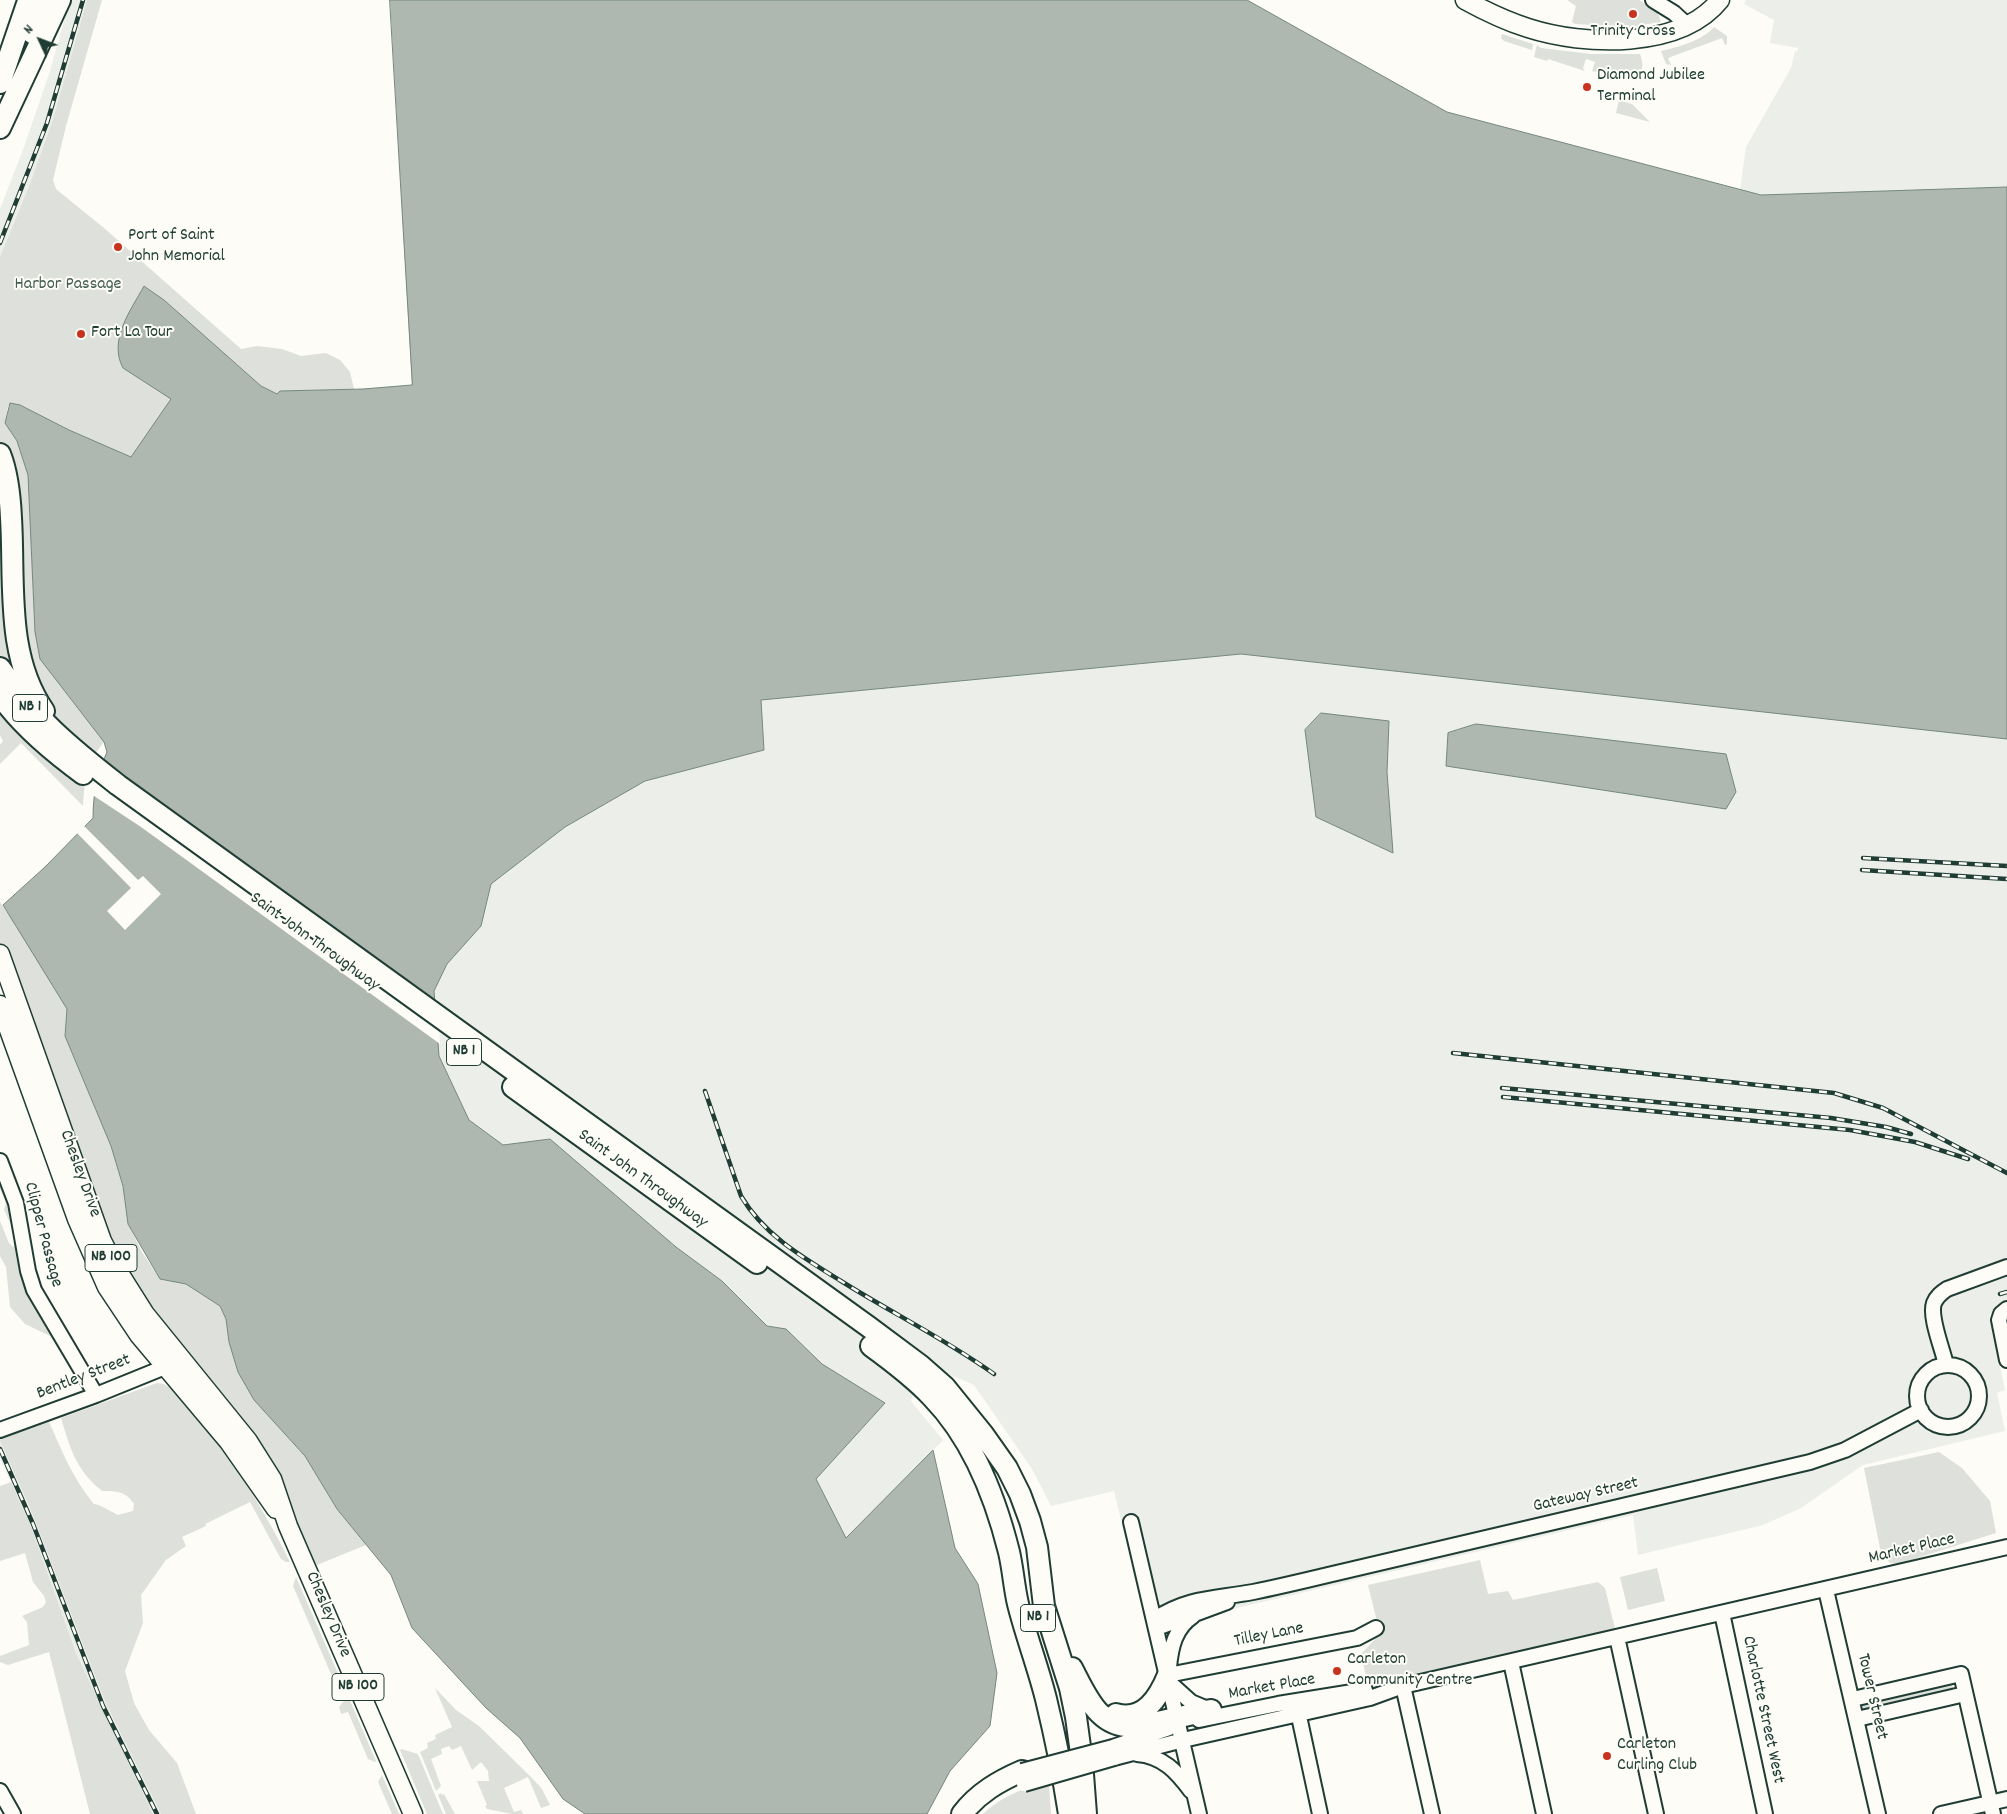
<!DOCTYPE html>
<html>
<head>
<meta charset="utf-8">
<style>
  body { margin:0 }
  #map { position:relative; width:2007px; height:1814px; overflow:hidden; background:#fdfcf7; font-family:Dekko,sans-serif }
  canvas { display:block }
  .north { position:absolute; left:15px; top:15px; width:50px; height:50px; -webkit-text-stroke:4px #fdfcf7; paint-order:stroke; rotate:313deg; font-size:14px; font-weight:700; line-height:20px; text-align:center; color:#1f3d34 }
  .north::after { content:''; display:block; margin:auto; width:18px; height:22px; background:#1f3d34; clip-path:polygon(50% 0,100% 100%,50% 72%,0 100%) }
</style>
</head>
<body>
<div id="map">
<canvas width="2007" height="1814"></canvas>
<div class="north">N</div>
</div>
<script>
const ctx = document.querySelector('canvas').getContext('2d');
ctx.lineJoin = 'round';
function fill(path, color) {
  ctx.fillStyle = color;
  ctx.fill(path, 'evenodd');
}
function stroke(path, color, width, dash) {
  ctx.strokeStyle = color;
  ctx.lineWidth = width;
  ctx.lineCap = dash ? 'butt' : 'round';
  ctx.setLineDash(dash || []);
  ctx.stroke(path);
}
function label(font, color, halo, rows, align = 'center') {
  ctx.font = font + ' Dekko,sans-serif';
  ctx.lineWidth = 4;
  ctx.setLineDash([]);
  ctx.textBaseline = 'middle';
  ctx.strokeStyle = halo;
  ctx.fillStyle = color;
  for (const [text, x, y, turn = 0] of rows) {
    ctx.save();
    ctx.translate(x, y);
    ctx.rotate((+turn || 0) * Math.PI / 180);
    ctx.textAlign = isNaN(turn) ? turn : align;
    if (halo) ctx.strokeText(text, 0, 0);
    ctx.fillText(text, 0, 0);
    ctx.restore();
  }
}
fill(new Path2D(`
  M70,0h17l-34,119 -22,62 -31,76v-48l24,-62 26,-76z
  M1746,0h261v187l-245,8 -22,-5 6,-43 45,-79 4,-17 2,1 1,-4 -28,-5 4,-23 -30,-16z
  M1241,654l766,85v564l-18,12 16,75 -8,3 8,38 -142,34 -62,43 -38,17 -125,30 -5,-40 -413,97 -72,22 -34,-143 -63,15 -19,-37 -58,-84 -28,-12 -32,18 -3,10 32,39 -97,99 -30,-60 69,-76 -63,-39 -36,-35 -19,-3 -45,-45 -46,-34 -126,-108 -47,6 -34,-25 -30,-64 -5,-65 13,-27 34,-38 10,-42 74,-57 80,-46 119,-31 -4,-50z
  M0,1441l32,72 74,191 55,110h-8l-77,-161 -45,-127 -31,-68z`), '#eceee9');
fill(new Path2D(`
  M87,0h15l-36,126 -13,54 3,9 48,39 137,121 16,-3 25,3 19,7 25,-3 14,7 10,12 4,17 -74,2 -3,3 -16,-8 -97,-86 -19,-14 -22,82 49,30 -41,60 -62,-28 -49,-25 -12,1 -3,17 12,18 11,34 7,157 5,27 64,83c-16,18 -20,41 -21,64l-62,-63 -21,21v-19l3,-4 -3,-6v-478l31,-76 22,-62z
  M1567,0h72l18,11 4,11 -32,5 -54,-3 -3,-2 4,-16z
  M1714,27l13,9v8l-2,1 -3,-7 -54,20 3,7 -5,-1 -5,-13c17,-4 41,-10 53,-24z
  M1502,34l31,10 -1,6 -28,-9 -3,-3z
  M1537,45l4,3 50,6h49c3,8 4,17 -3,24l-12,-2 -1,3 -32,-8 3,-9 -9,-3 -3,9 2,3 -37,-12 -1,2 -13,-4z
  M1619,100l13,4 18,18 -34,-9z
  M0,902l30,44 37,63 -2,27 46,110 12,40 5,38 14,28 18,27 26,5 34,22 6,13 3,23 25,58 51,56 32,53 29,36 -59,24 -19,-43 -157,-233 -131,-339z
  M0,1179l9,26 7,27 56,138 -22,-34 -25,-12 -15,-17 -4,-40 -6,-11v-35l9,22 4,4 3,-4 -3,-14 -9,-19 2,-7 -6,-14z
  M157,1383c33,-3 119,147 133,179h-4l-5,-3 -31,-57 -45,22 1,2 -24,11 4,9 -20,14 -25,35 2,28 -18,48 9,32 15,27 28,33 19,51h-35l-55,-110 -74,-191 -32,-72v-2l49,-17c14,31 23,55 45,82l5,1 19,10 15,-4 1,-7c-8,-13 -18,-13 -32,-13 -26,-21 -32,-43 -41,-73z
  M1939,1452l23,16 28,33 6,32 -98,31 -8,-1 -9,-10 -17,-85z
  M11,1482l20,44 45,127 77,161h-63l-41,-162 -41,13 -8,-3v-6l29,-11 -2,-23 -5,-6 21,-9 3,-5 -2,-6 -11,-14 -8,-29 -25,8v-75z
  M1480,1560l8,34 20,-3 5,9 85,-18 7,6 12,49 -224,52 -24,1 -8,-36 19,-20 -12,-49z
  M1657,1568l8,33 -37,9 -8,-33z
  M296,1577l44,101 -4,1 -5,-5 -38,-88z
  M1951,1683l3,7 -89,21 -3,-3 2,-6z
  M435,1688l21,22 23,16 53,52 10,11 8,16 -9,3 -13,-31 -24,11 10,24 7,-2 2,4h-11l-25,-5 -2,-3 2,-1 -10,-24h12l-1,-10 -7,-9 -9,8 -11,-24 -9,4 -3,-4 -8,3 1,5 -11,5 10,27 -5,5 -16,-39 8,-4 -1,-5 9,-4 -1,-4 17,-8z
  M348,1696l28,65 -1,1 -7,-3 -20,-47 -7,2 -2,-7z
  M401,1749l17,5 25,60h-16l-27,-64z
  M382,1775l17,39h-7l-14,-32z
  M1049,1785l2,29h-68c12,-12 26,-19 41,-25l1,3z
  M441,1793l1,2 2,-1 11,20h-9l-8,-19z`), '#dde0db');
const water = new Path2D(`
  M390,0h857l200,112 314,83 246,-8v552l-766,-85 -480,46 3,50 -119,31 -80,46 -74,57 -10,42 -34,38 -13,27 5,65 30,64 34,25 47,-6 126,108 46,34 45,45 19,3 36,35 63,39 -69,76 30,59 87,-88 22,98 23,36 19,89 -7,53 -40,45 -23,43h-342l-22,-15 -43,-61 -34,-30 -74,-80 -21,-53 -54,-66 -32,-53 -51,-56 -16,-28 -9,-30 -3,-23 -6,-13 -34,-22 -26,-5 -32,-55 -5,-38 -12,-40 -46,-110 2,-27 -64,-104 42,-38 48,-49c0,-24 4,-44 14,-66l-3,-10 -64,-83 -5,-27 -7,-157 -11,-34 -12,-18 5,-20 10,2 49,25 62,27 40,-58 -48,-31c-15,-28 8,-58 21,-82l20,14 97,86 16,8 3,-3 83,-2 49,-4z
  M1321,713l68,8 -2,51 6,81 -77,-36 -11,-87z
  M1476,724l250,30 10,38 -10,17 -280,-43 2,-33z`);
fill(water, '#aeb8b1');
stroke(water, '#75877f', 1);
fill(new Path2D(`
  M102,759l55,46 281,203 2,36 -299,-217 -50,-33 6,-26z
  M83,825l55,55 5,-4 18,18 -36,36 -18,-19 24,-23 -55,-56z`), '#fdfcf7');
const minor = new Path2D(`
  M1653,0l21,13 13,12
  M0,1161l16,42 12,68 6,19 62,105
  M2007,1309l-6,5 -2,6 8,40
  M1946,1365c-3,-15 -17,-48 -12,-62 3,-7 7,-10 13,-14l60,-22
  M1917 1396a31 31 0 1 1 62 0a31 31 0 1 1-62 0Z
  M0,1430l96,-35 69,-28 7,-7
  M1131,1522l68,292
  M1826,1590l52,224
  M1722,1613l43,201
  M1155,1619c34,-22 60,-20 98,-27 25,-5 50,-11 75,-17l482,-113 35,-12 76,-40
  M1157,1628l70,-26
  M1617,1637l39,177
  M1511,1662l33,152
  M1169,1667c2,-20 6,-39 24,-51
  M1168,1675l189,-37 19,-10
  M1171,1684l20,18 19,8
  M1403,1686l29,128
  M1853,1699l108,-25 32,140
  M1297,1707l23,107
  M1857,1719l108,-25
  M1199,1720l79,-16 87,-14
  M1113,1747l56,-19
  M1137,1754c26,2 40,18 54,37
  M1114,1758l69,-18 187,-42 33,-12 604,-139
  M0,1791l13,23
  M1941,1814l66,-15`);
const major = new Path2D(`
  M1465,0c20,11 41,21 63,28 56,18 152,22 192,-28
  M0,954l102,287 14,27 29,46 103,127 24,38 16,47 125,288
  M0,1005l77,214 30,68 32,48 90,107 47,67`);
const highway = new Path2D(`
  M32,33l12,-33
  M0,83l27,-79
  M0,128l60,-128
  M0,454c8,20 10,42 11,64 4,64 -6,137 33,193
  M0,668c32,48 72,81 118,117l751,542 51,38 25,22 38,47 24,34 13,26 10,27 7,26 7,59 26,82 6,29 6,44 4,53
  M0,695c21,31 53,57 83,79
  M513,1087l244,176
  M871,1346c22,16 43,32 61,51 41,42 63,99 77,155 4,17 5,35 9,52 8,32 20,63 28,95 9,37 17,76 23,115
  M1072,1668c16,31 28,63 68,58l71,-16
  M1116,1714c28,8 43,-17 52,-39
  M962,1814c16,-21 37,-33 60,-43`);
stroke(minor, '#1f3d34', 18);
stroke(major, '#1f3d34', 21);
stroke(highway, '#1f3d34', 24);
stroke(minor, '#fdfcf7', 14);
stroke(major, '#fdfcf7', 18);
stroke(highway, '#fdfcf7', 20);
const rail = new Path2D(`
  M0,243l47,-120 36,-123
  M1863,858l144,8
  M1862,870l145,9
  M1453,1053l381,40 49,15 124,65
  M1502,1088l329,30 55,9 25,7
  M705,1091l36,105c23,39 61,61 100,85 51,32 104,58 153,93
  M1503,1097l347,33 65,12 53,17
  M2000,1294l7,-2
  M0,1449l33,75 70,182 54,108`);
stroke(rail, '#1f3d34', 4.5);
stroke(rail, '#fdfcf7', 2.5, [8]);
const minorBridge = new Path2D(`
  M1022,1771l91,-24
  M1024,1784l90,-26`);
stroke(minorBridge, '#1f3d34', 18, []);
stroke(minorBridge, '#fdfcf7', 14);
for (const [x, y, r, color] of [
  [1633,14,5,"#c8321e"],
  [1587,87,5,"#c8321e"],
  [118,247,5,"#c8321e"],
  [81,334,5,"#c8321e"],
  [1337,1671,5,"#c8321e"],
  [1607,1756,5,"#c8321e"]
]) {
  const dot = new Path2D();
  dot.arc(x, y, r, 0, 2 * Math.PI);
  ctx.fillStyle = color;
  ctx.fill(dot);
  stroke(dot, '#fdfcf7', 2);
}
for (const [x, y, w] of [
  [30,708,35],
  [464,1052,35],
  [111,1258,52],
  [1038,1618,35],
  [358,1687,52]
]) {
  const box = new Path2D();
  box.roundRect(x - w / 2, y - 13.5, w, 27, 4);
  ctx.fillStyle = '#fdfcf7';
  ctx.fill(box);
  stroke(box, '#1f3d34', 1);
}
label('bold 16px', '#1f3d34', null, [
  ["NB 1",30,708],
  ["NB 1",464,1052],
  ["NB 100",111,1258],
  ["NB 1",1038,1618],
  ["NB 100",358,1687]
]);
label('18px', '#1f3d34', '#fdfcf7', [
  ["Trinity Cross",1633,33,"center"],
  ["Diamond Jubilee",1597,77],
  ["Terminal",1597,98],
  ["Port of Saint",128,237],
  ["John Memorial",128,258],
  ["Fort La Tour",91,334],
  ["Carleton",1347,1661],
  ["Community Centre",1347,1682],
  ["Carleton",1617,1746],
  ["Curling Club",1617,1767]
], 'left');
label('18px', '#455e55', '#fdfcf7', [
  ["Harbor Passage",68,286]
]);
label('18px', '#1f3d34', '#fdfcf7', [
  ["Saint John Throughway",314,943,36],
  ["Chesley Drive",79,1174,70],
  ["Saint John Throughway",642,1180,36],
  ["Clipper Passage",42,1235,75],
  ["Bentley Street",84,1378,-21],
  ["Gateway Street",1586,1496,-13],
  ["Market Place",1912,1550,-13],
  ["Chesley Drive",327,1615,67],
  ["Tilley Lane",1269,1636,-11],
  ["Market Place",1272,1688,-10],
  ["Tower Street",1871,1697,77],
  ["Charlotte Street West",1762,1710,78]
]);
</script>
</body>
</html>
